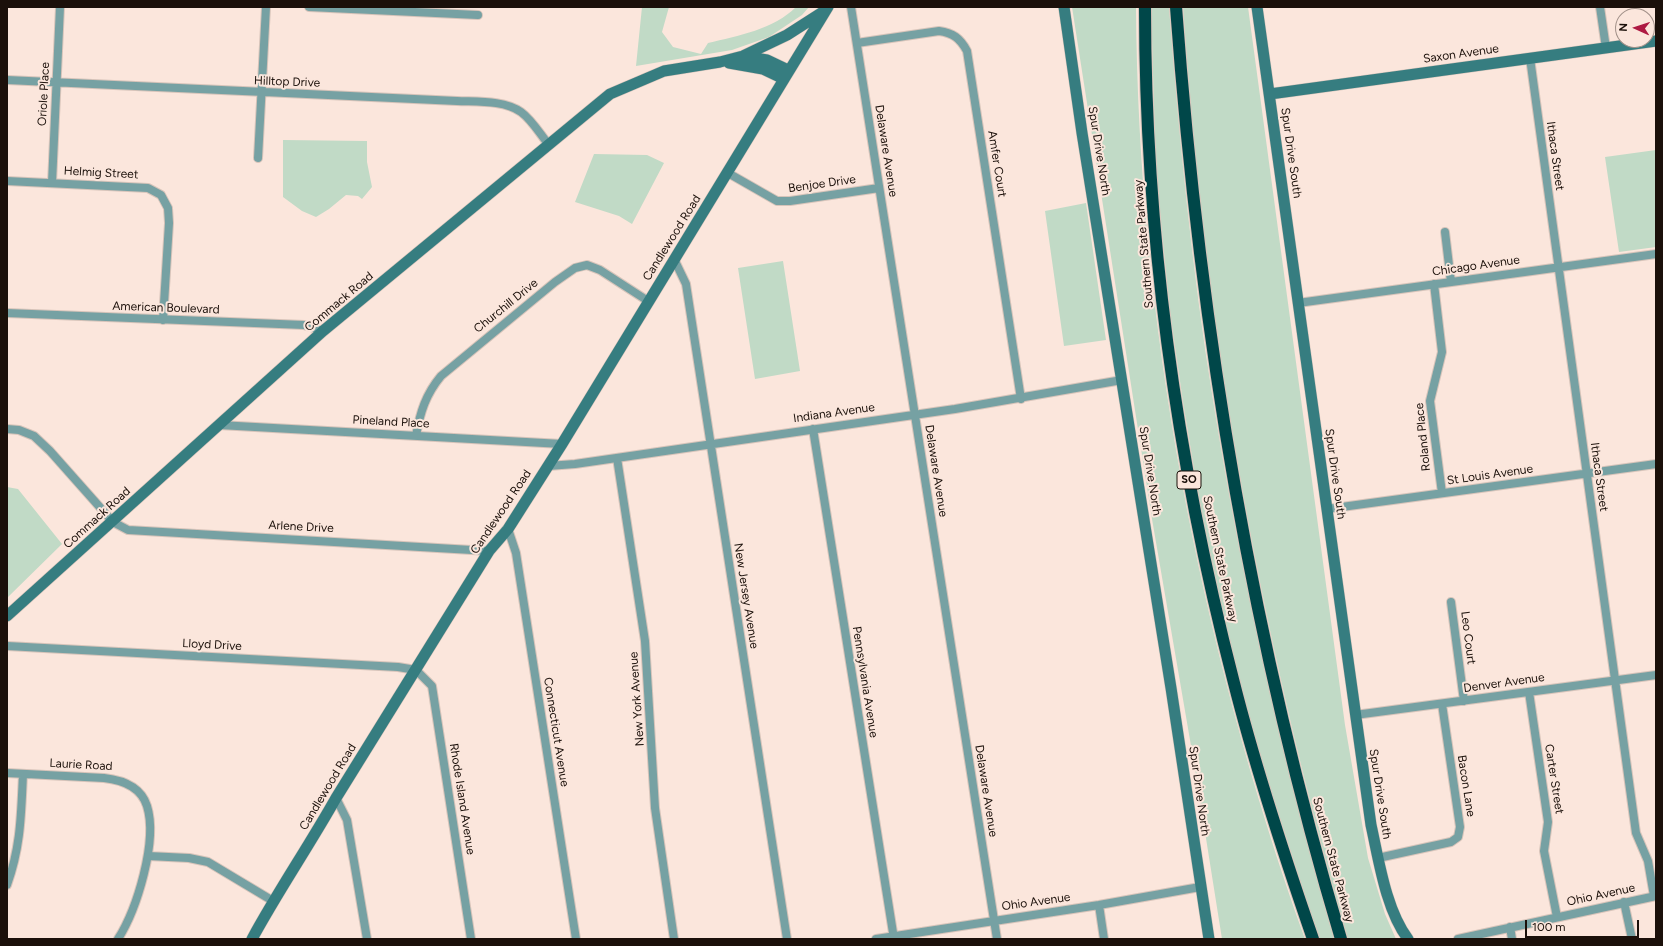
<!DOCTYPE html>
<html>
<head>
<meta charset="utf-8">
<style>
  body { margin:0 }
  #map { position:relative; width:1663px; height:946px; overflow:hidden; background:#fbe6dc; font-family:Figtree,sans-serif }
  canvas { display:block }
  .frame { position:absolute; inset:0; border:8px solid #1b100a; pointer-events:none }
  .north { position:absolute; left:1615px; top:8px; width:40px; height:40px; box-sizing:border-box; background:#fbe6dc; border:1px solid #a19088; border-radius:50%; rotate:273deg; font-size:11px; font-weight:700; line-height:16px; text-align:center; color:#1b100a }
  .north::after { content:''; display:block; margin:auto; width:14px; height:18px; background:#ae1a43; clip-path:polygon(50% 0,100% 100%,50% 72%,0 100%) }
  .scale { position:absolute; left:1525px; top:920px; width:114px; height:18px; box-sizing:border-box; border:2px solid #1b100a; border-top:0; padding-left:5px; font-size:12px; line-height:14px; white-space:nowrap; color:#1b100a; -webkit-text-stroke:3px #fbe6dc; paint-order:stroke }
</style>
</head>
<body>
<div id="map">
<canvas width="1663" height="946"></canvas>
<div class="frame"></div>
<div class="north">N</div>
<div class="scale">100 m</div>
</div>
<script>
const ctx = document.querySelector('canvas').getContext('2d');
ctx.lineJoin = 'round';
function fill(path, color) {
  ctx.fillStyle = color;
  ctx.fill(path, 'evenodd');
}
function stroke(path, color, width, dash) {
  ctx.strokeStyle = color;
  ctx.lineWidth = width;
  ctx.lineCap = dash ? 'butt' : 'round';
  ctx.setLineDash(dash || []);
  ctx.stroke(path);
}
function label(font, color, halo, rows, align = 'center') {
  ctx.font = font + ' Figtree,sans-serif';
  ctx.lineWidth = 4;
  ctx.setLineDash([]);
  ctx.textBaseline = 'middle';
  ctx.strokeStyle = halo;
  ctx.fillStyle = color;
  for (const [text, x, y, turn = 0] of rows) {
    ctx.save();
    ctx.translate(x, y);
    ctx.rotate((+turn || 0) * Math.PI / 180);
    ctx.textAlign = isNaN(turn) ? turn : align;
    if (halo) ctx.strokeText(text, 0, 0);
    ctx.fillText(text, 0, 0);
    ctx.restore();
  }
}
fill(new Path2D(`
  M642,7h27l-7,25 11,15 28,7 7,-11c30,-7 66,-14 88,-36h13l-7,8 -33,22 -37,13 -96,16z
  M1072,7h64c2,315 63,635 169,932h-83l-27,-170 -43,-250z
  M1151,7h18c10,131 23,263 44,393 29,182 70,362 121,539h-15l-54,-167 -22,-78 -18,-72 -23,-105 -19,-115 -13,-90 -14,-140z
  M1183,7h65l97,718 23,133 17,56 11,25h-48c-50,-171 -89,-345 -118,-520 -11,-66 -21,-132 -28,-198 -8,-71 -14,-143 -19,-214z
  M283,140l84,1v21l5,25 -10,12 -4,-3 -12,-1 -17,14 -13,8 -14,-6 -19,-14z
  M1656,150v97l-37,5 -14,-95z
  M594,154l53,1 17,8 -32,61 -13,-8 -44,-14z
  M1086,203l20,137 -42,6 -19,-135z
  M783,261l17,110 -45,8 -17,-111z
  M7,487l11,2 44,55 -55,54z`), '#c1dac6');
const street = new Path2D(`
  M309,7l169,8
  M851,7l146,932
  M1600,7l6,41
  M857,43l82,-12c14,2 21,7 28,20l54,348
  M1530,58l106,775 12,28 6,35
  M7,80l450,21c20,1 47,-1 64,11 11,8 19,22 28,33
  M258,158l8,-151
  M728,173l49,28h13l89,-13
  M7,181l141,7 13,7 7,13 1,15 -6,97
  M52,183l8,-176
  M1445,232l6,50
  M674,259l12,25 101,655
  M1434,284l8,68 -12,49 12,92
  M1298,303l358,-49
  M7,313l297,12 19,6
  M219,425l343,19
  M7,429l12,1 15,6 16,15 63,71 15,8 361,21
  M813,429l81,510
  M416,436c4,-24 10,-42 25,-60l114,-94 20,-14 12,-3 13,5 48,31
  M617,458l28,183 10,167 19,131
  M548,466l27,-2 380,-55 167,-29
  M1327,509l329,-45
  M508,529l8,24 60,386
  M1451,602l13,99
  M7,646l391,21 18,3 16,16 39,253
  M1529,692l19,130 -4,29 13,66
  M1355,715l301,-40
  M7,773l97,5c18,2 37,9 43,28 11,35 -10,103 -29,133
  M336,798l11,22 20,119
  M148,856l41,2 19,4 65,39
  M1378,858l73,-16 7,-5 2,-10 -18,-123
  M7,885c14,-39 14,-70 16,-111
  M1624,902l8,37
  M1099,905l5,34
  M1510,927l2,12
  M876,939l223,-34 101,-18
  M1458,939l198,-43`);
const secondary = new Path2D(`
  M1064,7l18,126 89,555 38,251
  M1257,7l114,818c8,36 15,85 37,114
  M743,56l44,-21 39,-25
  M729,63l34,6 21,10
  M1270,94l386,-53
  M7,616l316,-285 287,-237 54,-23 56,-9 23,-6 24,4 21,10
  M252,939c26,-48 57,-93 84,-141l153,-247 19,-22 54,-85 266,-437`);
const highway = new Path2D(`
  M1145,7c0,228 32,456 89,676 22,87 50,172 79,256
  M1176,7c23,315 75,630 165,932`);
stroke(street, '#d7c4ba', 10);
stroke(secondary, '#d7c4ba', 12);
stroke(highway, '#d7c4ba', 14);
stroke(street, '#76a1a3', 8);
stroke(secondary, '#367d80', 11);
stroke(highway, '#004749', 12);
for (const [x, y, w] of [
  [1189,480,24]
]) {
  const box = new Path2D();
  box.roundRect(x - w / 2, y - 9, w, 18, 3);
  ctx.fillStyle = '#fbe6dc';
  ctx.fill(box);
  stroke(box, '#1b100a', 1);
}
label('bold 11px', '#1b100a', null, [
  ["SO",1189,480]
]);
label('12px', '#1b100a', '#fbe6dc', [
  ["Saxon Avenue",1461,54,-8],
  ["Hilltop Drive",287,82,2],
  ["Oriole Place",44,94,-87],
  ["Delaware Avenue",886,151,81],
  ["Spur Drive North",1099,151,81],
  ["Spur Drive South",1291,153,82],
  ["Ithaca Street",1555,156,82],
  ["Amfer Court",997,164,81],
  ["Helmig Street",101,173,3],
  ["Benjoe Drive",822,184,-8],
  ["Candlewood Road",672,238,-58],
  ["Southern State Parkway",1144,244,-95],
  ["Chicago Avenue",1476,266,-8],
  ["Commack Road",339,302,-40],
  ["Churchill Drive",506,306,-39],
  ["American Boulevard",166,308,2],
  ["Indiana Avenue",834,413,-8],
  ["Pineland Place",391,422,3],
  ["Roland Place",1423,437,-96],
  ["Delaware Avenue",936,471,81],
  ["Spur Drive North",1150,471,81],
  ["Spur Drive South",1335,474,82],
  ["St Louis Avenue",1490,475,-8],
  ["Ithaca Street",1599,477,82],
  ["Candlewood Road",501,512,-56],
  ["Commack Road",97,518,-42],
  ["Arlene Drive",301,527,3],
  ["Southern State Parkway",1220,559,78],
  ["New Jersey Avenue",746,596,81],
  ["Leo Court",1468,638,83],
  ["Lloyd Drive",212,645,3],
  ["Pennsylvania Avenue",865,682,81],
  ["Denver Avenue",1504,683,-8],
  ["New York Avenue",637,699,-94],
  ["Connecticut Avenue",556,732,81],
  ["Laurie Road",81,765,3],
  ["Carter Street",1554,779,81],
  ["Bacon Lane",1466,786,81],
  ["Candlewood Road",328,787,-59],
  ["Delaware Avenue",986,791,81],
  ["Spur Drive North",1199,791,82],
  ["Spur Drive South",1380,794,81],
  ["Rhode Island Avenue",462,799,81],
  ["Southern State Parkway",1333,860,75],
  ["Ohio Avenue",1601,895,-12],
  ["Ohio Avenue",1036,902,-8]
]);
</script>
</body>
</html>
